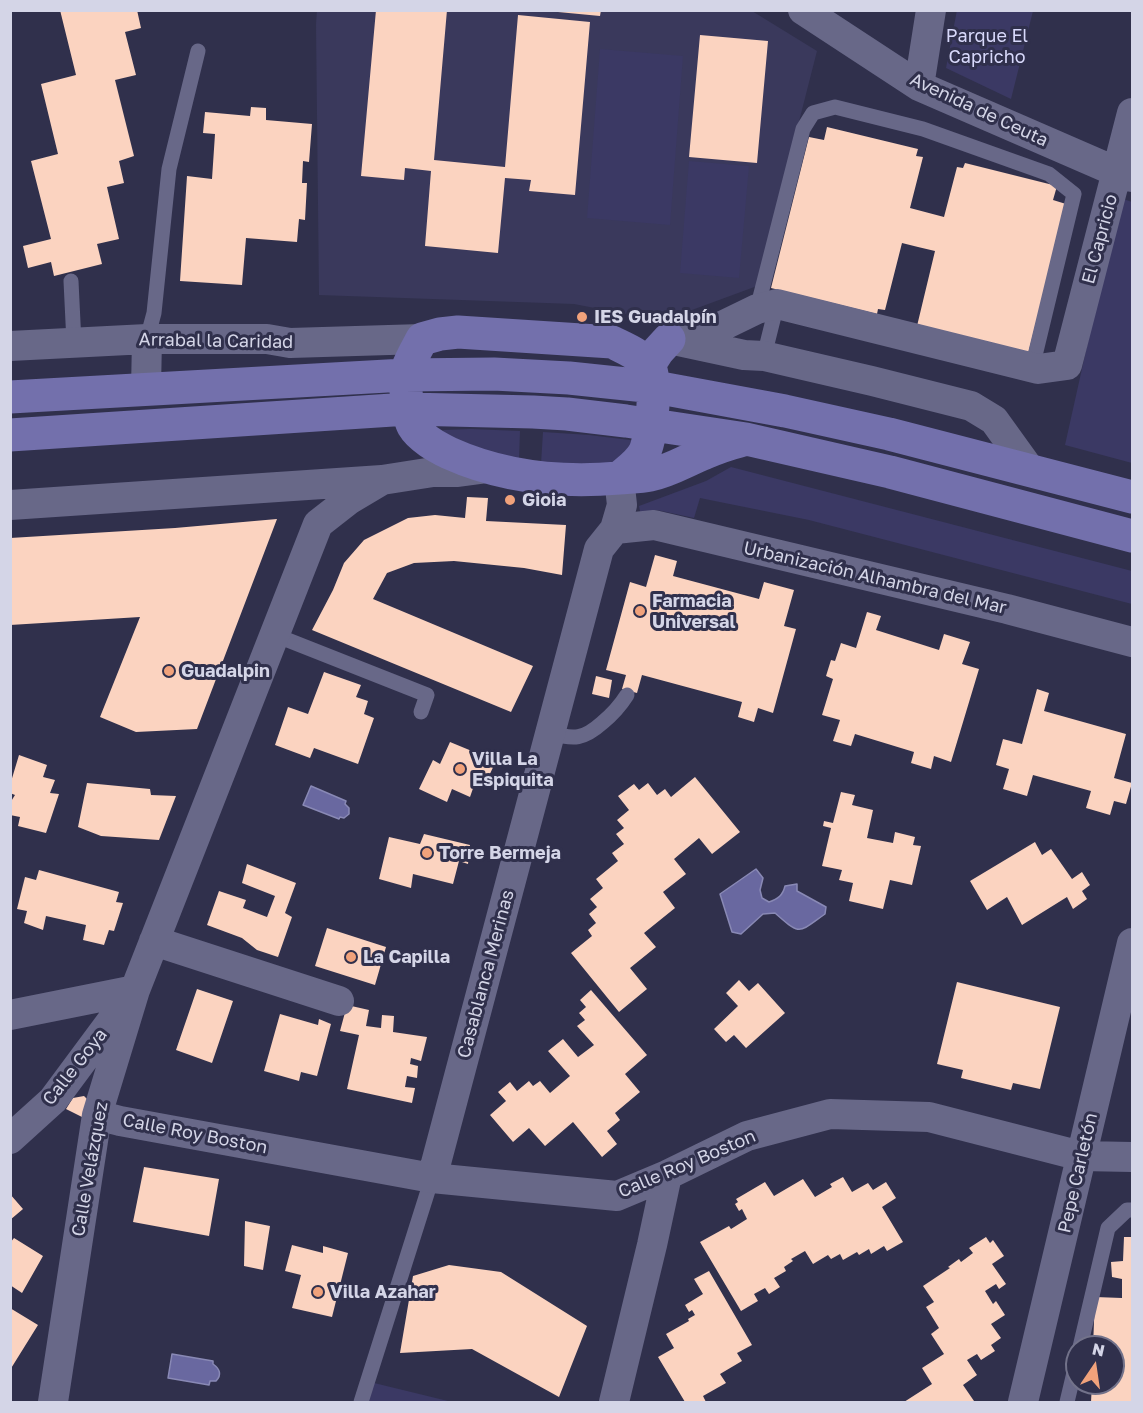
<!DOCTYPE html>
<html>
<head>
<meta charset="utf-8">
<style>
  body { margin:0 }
  #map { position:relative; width:1143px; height:1413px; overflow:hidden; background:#30304c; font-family:"Golos Text",sans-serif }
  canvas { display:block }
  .frame { position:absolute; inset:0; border:12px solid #d4d5e7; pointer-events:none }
  .north { position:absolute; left:1065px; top:1335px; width:60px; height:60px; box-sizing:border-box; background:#30304c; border:2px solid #72728a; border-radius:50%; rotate:13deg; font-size:16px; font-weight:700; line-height:24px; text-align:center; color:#d4d5e7 }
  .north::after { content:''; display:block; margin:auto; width:21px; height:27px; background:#f1a27b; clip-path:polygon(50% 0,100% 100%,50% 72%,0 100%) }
</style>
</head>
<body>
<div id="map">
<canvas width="1143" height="1413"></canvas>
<div class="frame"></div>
<div class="north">N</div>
</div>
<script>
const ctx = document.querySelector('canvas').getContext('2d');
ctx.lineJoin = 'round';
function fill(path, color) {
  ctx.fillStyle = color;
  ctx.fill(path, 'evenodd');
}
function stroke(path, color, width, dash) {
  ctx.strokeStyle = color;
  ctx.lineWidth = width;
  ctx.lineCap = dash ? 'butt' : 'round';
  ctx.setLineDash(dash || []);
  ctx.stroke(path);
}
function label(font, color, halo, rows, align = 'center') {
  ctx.font = font + ' "Golos Text",sans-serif';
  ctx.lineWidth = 6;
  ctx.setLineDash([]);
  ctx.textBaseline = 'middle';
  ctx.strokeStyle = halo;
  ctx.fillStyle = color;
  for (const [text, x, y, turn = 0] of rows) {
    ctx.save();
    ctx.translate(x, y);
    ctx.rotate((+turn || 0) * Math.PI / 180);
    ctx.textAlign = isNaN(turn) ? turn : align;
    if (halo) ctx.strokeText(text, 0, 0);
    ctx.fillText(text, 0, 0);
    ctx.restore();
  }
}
fill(new Path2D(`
  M317,10l435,1 65,40 -60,235 -95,35 -88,-17 -255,-9 -3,-271z`), '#3a395c');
fill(new Path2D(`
  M957,10l76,1 -22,88 -65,-31z
  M600,49l83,7 -13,169 -83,-7z
  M689,161l60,5 -10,112 -59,-5z
  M1120,198l12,4v261l-67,-18z
  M471,429l49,2 -1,29 -18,-2 -56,-23 -2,-5z
  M543,432l46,3 49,6 -21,22 -76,1z
  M731,467l401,104v33l-323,-84 -109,-22 -6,20 -37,-8 -16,6 -2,-10 67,-25z
  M370,1382l82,20h-87z`), '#3b3964');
const water = new Path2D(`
  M311,786l35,15 -1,3 4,4v6l-5,4 -4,-1 -1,2 -36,-14z
  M756,869l7,9 -3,12 2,8 7,4c9,-3 14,-7 16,-16l12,-2v7l29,16 -1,7c-27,19 -24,22 -50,-1l-12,1 -22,20 -9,-2 -12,-38z
  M172,1354l41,7v3c7,5 9,11 3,17h-6l-1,4 -41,-7z`);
fill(water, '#6968a0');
stroke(water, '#8989b5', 1.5);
fill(new Path2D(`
  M60,10h77l4,18 -16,4 11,43 -21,5 19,76 -15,5 5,22 -17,4 12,52 -22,5 5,20 -48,12 -3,-14 -23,6 -5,-22 28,-7 -20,-78 27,-7 -17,-70 35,-9z
  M376,10h71l-13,150 71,7 13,-152 72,7 -15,173 -46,-4 2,-11 -26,-2 -7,75 -73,-7 6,-75 -26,-3 -1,12 -43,-4z
  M558,10h43l-1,6 -42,-4z
  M700,35l68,6 -11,122 -68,-6z
  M251,107l15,1v12l46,4 -3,38 -6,-1 -1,22h5l-2,37 -6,-1 -2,23 -51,-4 -4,47 -62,-4 7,-105 25,3 3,-45 -12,-1 2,-21 45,4z
  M827,127l91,22 -2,7 7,1 -13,51 34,9 13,-50 6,1 2,-5 92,23 -4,14 13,4 -38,150 -111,-28 18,-75 -17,-4 -16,-4 -17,67 -7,-1 -1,5 -106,-26 38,-151 15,3z
  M467,497l21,1 -2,23 80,4 -4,50 -38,-7 -70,-7 -40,2 -27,10 -14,26 160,67 -22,46 -199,-82 21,-40 11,-27 20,-23 44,-22 27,-3 30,3z
  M277,519l-80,210 -61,3 -36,-15 40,-100 -130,8v-87l165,-10z
  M655,555l22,6 -4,15 86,23 5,-17 30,8 -10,36 12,3 -23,84 -15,-5 -4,14 -16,-5 4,-15 -100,-27 -5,18 -15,-4 4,-14 -20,-5 24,-88 16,5z
  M867,612l14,4 -5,14 63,20 5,-16 26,8 -8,22 17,5 -28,93 -17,-6 -3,13 -20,-6 3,-11 -59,-18 -4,12 -18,-5 7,-21 -18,-5 11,-36 -7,-3 5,-16 4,1 6,-18 15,5z
  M324,672l37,13 -5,12 12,4 -4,13 10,4 -16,46 -44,-16 -4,10 -35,-13 13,-38 20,7z
  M596,676l16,4 -3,18 -17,-4z
  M1037,689l12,4 -5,18 82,23 -12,44 18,5 -6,21 -12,-3 -4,14 -24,-7 5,-17 -58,-16 -6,21 -24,-7 6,-20 -13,-4 7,-26 19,5z
  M450,742l46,19 -8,17 -10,-4 -8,23 -18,-8 -5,13 -28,-13 14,-29 7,4z
  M19,755l28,10 -4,12 12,3 -5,13 9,1 -13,39 -28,-7 2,-9 -10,-2v-12l5,-8 -5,-2v-8z
  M695,777l45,55 -28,22 -13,-16 -25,21 12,15 -23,18 12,16 -31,25 12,14 -26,21 17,21 -28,23 -48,-59 21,-17 -4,-6 8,-7 -7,-9 8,-7 -7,-8 13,-11 -7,-9 22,-18 -6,-8 12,-9 -8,-10 8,-6 -7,-8 12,-10 -11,-14 16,-12 5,6 9,-7 9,12 8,-6 6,8z
  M87,783l63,6 1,6 25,1 -17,44 -58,-4 -23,-9z
  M841,792l14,3 -3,10 21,5 -6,28 26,5 2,-11 20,5 -2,8 8,1 -9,39 -22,-5 -7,29 -34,-8 4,-18 -14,-3 3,-10 -20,-4 9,-38 -8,-2 1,-5 9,2z
  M424,834l46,11 -2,19 -9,-3 -6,23 -40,-10 -2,14 -32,-9 10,-42 31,7z
  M1035,842l7,13 9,-6 21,30 10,-7 8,13 -8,6 5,8 -14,10 -6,-12 -45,28 -15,-28 -20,13 -17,-29z
  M247,864l49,19 -11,30 7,4 -14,40 -21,-7 -15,-12 -35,-13 12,-34 27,9 -3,8 24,9 8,-21 -33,-13z
  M39,870l80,22 -3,10 7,1 -9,28 -5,-1 -5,15 -21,-5 3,-15 -40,-9 -3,14 -19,-7 3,-12 -10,-2 8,-32 11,3z
  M327,928l59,19 -11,38 -60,-19z
  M739,980l10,11 9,-8 27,30 -39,35 -12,-13 -8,7 -12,-13 24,-23 -12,-13z
  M957,982l103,25 -20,82 -27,-6 -2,7 -50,-12 2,-8 -26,-6z
  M197,989l36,12 -21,62 -36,-13z
  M591,990l56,65 -22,19 15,18 -25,21 5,7 -13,11 10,13 -15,13 -29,-35 -28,24 -16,-18 -16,14 -23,-27 16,-14 -8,-9 12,-10 7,9 12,-10 4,5 7,-5 10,12 20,-17 -22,-25 15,-12 15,18 16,-12 -17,-19 8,-6 -6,-7 7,-6 -6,-7z
  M347,1005l22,5 -3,16 15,2 1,-13 12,1 -1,16 34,5 -6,24 -10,-3 -1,6 8,2 -1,12 -10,-2 -2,11 10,1 -3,15 -65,-14 12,-54 -19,-4z
  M280,1014l38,11 1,-6 12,5 -14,52 -16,-4 -2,9 -35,-10z
  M84,1096l4,4 -6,17 -16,-8 7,-11z
  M144,1167l75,12 -10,57 -76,-14z
  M843,1177l9,15 16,-9 5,7 13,-8 10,16 -14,9 21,35 -16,9 -3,-5 -13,8 -2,-5 -10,6 -2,-3 -14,8 -3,-6 -9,5 -3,-4 -15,9 -8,-13 -14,8 2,2 -9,6 2,4 -12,7 6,9 -11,7 -4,-6 -11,6 4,7 -17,10 -41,-69 29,-16 2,3 16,-10 -5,-10 -3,2 -4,-7 3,-2 -2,-3 29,-17 9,14 29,-17 12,18 17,-10 -2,-3z
  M10,1194l13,15 -13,11z
  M245,1221l25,5 -7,44 -19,-4z
  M986,1237l4,6 3,-3 11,16 -12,8 14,20 -7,5 -3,-5 -11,7 8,13 3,-3 9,14 -14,9 10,14 -10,7 4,6 -14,9 -4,-6 -10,6 10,15 -14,10 11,16 -3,1h-5l-1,-1 -2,1h-59l28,-18 -10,-16 22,-14 -13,-20 8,-6 -13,-21 8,-5 -11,-16 27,-18 -2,-1 11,-8 2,3 12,-9 -4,-5z
  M1124,1237h8v165h-41l1,-19h21v-36h-20l2,-50 27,1v-19l-10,-2 -1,-15 12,-1z
  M14,1238l29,18 -21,37 -12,-8v-42z
  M292,1245l31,8v-7l25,7 -16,64 -40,-9 9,-33 -16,-4z
  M449,1265l52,7 86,54 -28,71 -87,-48 -72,4 13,-77z
  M709,1271l43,74 -15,8 5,8 -22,13 6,9 -23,13 3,6h-21l-27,-45 16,-9 -8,-14 23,-13 -1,-2 7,-4 -3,-5 -3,2 -4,-7 18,-11 -9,-15z
  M10,1308l28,17 -28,45z`), '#fbd3c0');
stroke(new Path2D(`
  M71,281l3,62
  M757,309l46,-180 10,-16 22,-6 88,22 126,45 25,20 -42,174
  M147,339l7,-26 15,-144 29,-118
  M764,356l13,-52
  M275,635l152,60 -6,17
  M551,733c23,7 33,6 51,-10 11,-9 18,-17 25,-28
  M1080,1347l28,-119 19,-18h5
  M361,1402l71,-224
  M1067,1402l10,-42`), '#686888', 15);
stroke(new Path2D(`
  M803,10l116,76 198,86 15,5
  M919,86l12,-76
  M669,339l53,-13 35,-17 20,-5 261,65 29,-4 65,-252
  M674,340l70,15 20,1 108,25 99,25 23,14 36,50
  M10,346l137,-7h120l23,4 132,-4
  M146,389l1,-50
  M10,505l372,-25 51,-8h25l30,-4
  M615,529l39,-4 353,84 125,33
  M154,941l185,60
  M10,1015l125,-25
  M97,1115l23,6 312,57 185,18 50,-21 80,-39 83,-22 99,3 152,39 51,1
  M10,1139l43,-39 69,-93
  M432,1178l167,-629 16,-20 7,-24 -3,-27
  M53,1402l44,-287 38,-125 183,-466 32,-25 32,-19
  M614,1402l38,-157 15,-70
  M1023,1402l109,-459`), '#686888', 30);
stroke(new Path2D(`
  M649,365l9,-14 11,-12
  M10,397l395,-22 89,-1 75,4 86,9 130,24 104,23 243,63
  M10,435l398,-26 125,3 34,2 59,7 120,18 144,33 242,64
  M619,478c9,-8 21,-16 26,-27 6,-14 14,-75 3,-87 -9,-10 -24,-16 -36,-22l-154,-10 -18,2 -18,5c-6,11 -12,21 -16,33 -2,9 2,46 7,54 7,12 24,21 36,27 53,24 113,30 170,25 10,-1 21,-1 31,-3 20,-4 37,-15 55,-22 12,-5 23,-9 35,-12`), '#7370ac', 33);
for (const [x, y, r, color] of [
  [582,317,6,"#f1a27b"],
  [510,500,6,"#f1a27b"],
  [640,611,6,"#f1a27b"],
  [169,671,6,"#f1a27b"],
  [460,769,6,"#f1a27b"],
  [427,853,6,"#f1a27b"],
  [351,957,6,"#f1a27b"],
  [318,1292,6,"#f1a27b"]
]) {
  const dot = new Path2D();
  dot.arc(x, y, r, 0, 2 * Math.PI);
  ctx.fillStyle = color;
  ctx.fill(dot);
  stroke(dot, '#30304c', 2);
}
label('18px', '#d8d9fb', '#30304c', [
  ["Parque El",987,36],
  ["Capricho",987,57]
]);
label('18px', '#d4d5e7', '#30304c', [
  ["Avenida de Ceuta",979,110,25],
  ["El Capricio",1100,239,-75],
  ["Arrabal la Caridad",216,341,1],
  ["Urbanización Alhambra del Mar",875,578,13],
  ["Casablanca Merinas",486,974,-75],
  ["Calle Goya",75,1067,-52],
  ["Calle Roy Boston",195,1134,11],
  ["Calle Roy Boston",687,1164,-23],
  ["Calle Velázquez",90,1169,-80],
  ["Pepe Carletón",1078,1173,-77]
]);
label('bold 18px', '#d4d5e7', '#30304c', [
  ["IES Guadalpín",594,317],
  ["Gioia",522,500],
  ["Farmacia",652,601],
  ["Universal",652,622],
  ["Guadalpin",181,671],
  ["Villa La",472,759],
  ["Espiquita",472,780],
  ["Torre Bermeja",439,853],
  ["La Capilla",363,957],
  ["Villa Azahar",330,1292]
], 'left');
</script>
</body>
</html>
